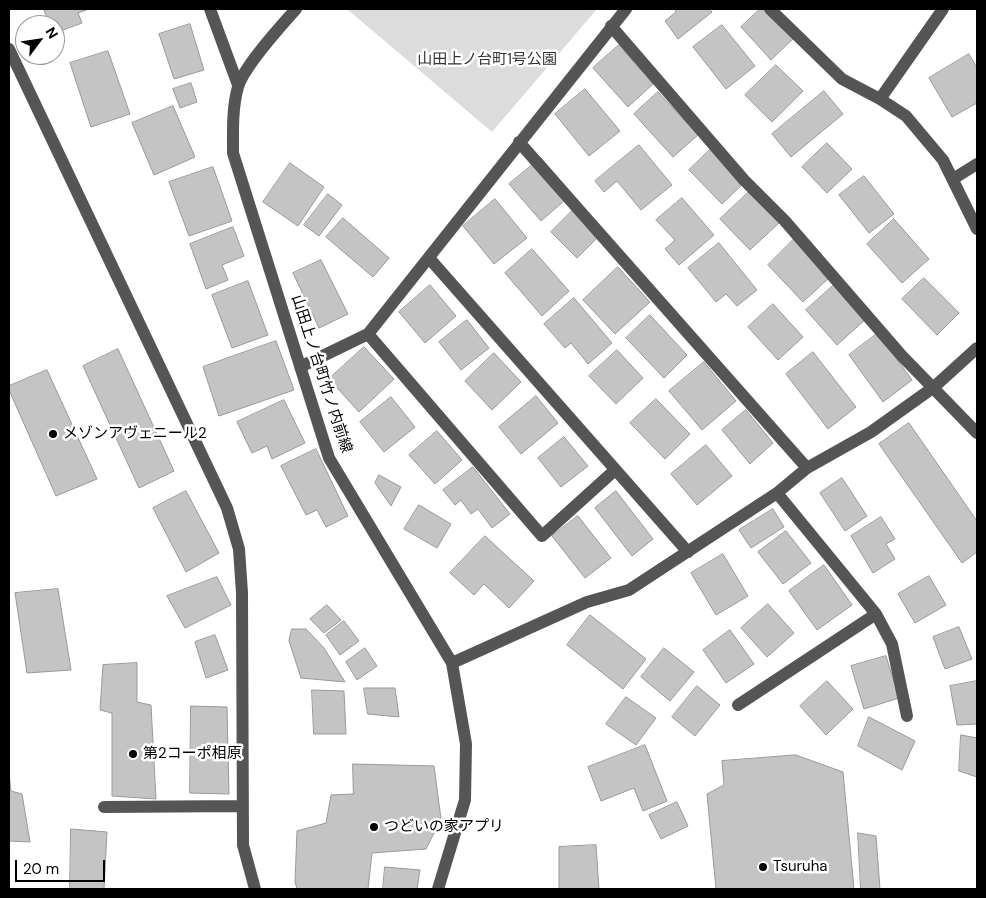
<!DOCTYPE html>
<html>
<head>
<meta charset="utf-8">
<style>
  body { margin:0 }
  #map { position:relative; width:986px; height:898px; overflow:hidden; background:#fff; font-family:"DM Sans",sans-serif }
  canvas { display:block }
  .frame { position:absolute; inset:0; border:10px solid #000; pointer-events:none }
  .north { position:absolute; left:15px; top:15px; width:50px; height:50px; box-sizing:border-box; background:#fff; border:1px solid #999; border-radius:50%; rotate:59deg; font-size:14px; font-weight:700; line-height:20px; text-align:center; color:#000 }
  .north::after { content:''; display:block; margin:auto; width:18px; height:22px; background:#000; clip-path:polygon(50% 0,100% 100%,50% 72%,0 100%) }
  .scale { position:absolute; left:15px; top:860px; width:90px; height:22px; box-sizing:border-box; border:2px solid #000; border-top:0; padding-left:6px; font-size:15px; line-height:18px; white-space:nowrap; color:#000; -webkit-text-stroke:4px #fff; paint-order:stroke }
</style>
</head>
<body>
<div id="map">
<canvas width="986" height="898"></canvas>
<div class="frame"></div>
<div class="north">N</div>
<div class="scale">20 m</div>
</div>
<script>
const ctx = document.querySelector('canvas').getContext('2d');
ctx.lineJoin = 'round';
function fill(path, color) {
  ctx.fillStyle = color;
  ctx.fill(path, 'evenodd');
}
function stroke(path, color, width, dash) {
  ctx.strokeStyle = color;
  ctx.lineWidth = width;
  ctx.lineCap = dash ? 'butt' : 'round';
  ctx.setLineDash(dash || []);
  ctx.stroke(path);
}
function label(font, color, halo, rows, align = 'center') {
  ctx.font = font + ' "DM Sans","Noto Sans JP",sans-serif';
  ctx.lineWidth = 5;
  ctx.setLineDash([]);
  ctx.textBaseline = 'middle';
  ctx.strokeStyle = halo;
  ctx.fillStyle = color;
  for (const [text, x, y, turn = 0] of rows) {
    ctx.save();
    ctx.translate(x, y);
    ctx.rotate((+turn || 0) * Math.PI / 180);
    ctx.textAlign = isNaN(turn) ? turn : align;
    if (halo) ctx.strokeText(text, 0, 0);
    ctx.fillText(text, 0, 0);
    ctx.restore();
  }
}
fill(new Path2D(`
  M347,9h250l-105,123z`), '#dcdcdc');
const building = new Path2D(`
  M44,9h45l-11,4 4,10 -27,10v-8h-5z
  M674,9h35l3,3 -34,27 -13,-18 11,-9z
  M760,9h13l24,26 -26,25 -30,-33z
  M190,24l14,46 -30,9 -15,-45z
  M722,25l33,41 -29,23 -33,-42z
  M619,45l34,39 -25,23 -35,-39z
  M108,51l22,63 -39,13 -21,-64z
  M969,54l8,14v35l-25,14 -23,-39z
  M776,65l27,26 -31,31 -27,-27z
  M191,83l6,19 -17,6 -7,-19z
  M585,89l35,42 -31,25 -34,-42z
  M824,91l19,23 -52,43 -19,-23z
  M658,92l40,43 -25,22 -39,-43z
  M173,106l22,51 -41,18 -22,-52z
  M827,143l25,26 -25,24 -25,-26z
  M639,145l33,40 -31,25 -24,-29 -13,11 -9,-11z
  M714,146l33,34 -25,24 -33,-34z
  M541,158l31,36 -31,27 -32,-37z
  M290,163l34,24 -26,39 -35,-24z
  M213,167l19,54 -43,15 -20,-54z
  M864,176l30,38 -25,19 -30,-38z
  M750,191l30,31 -30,28 -30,-31z
  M328,194l14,11 -23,31 -15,-11z
  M682,198l32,37 -35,30 -14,-16 10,-9 -19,-20z
  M495,199l32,39 -33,26 -31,-38z
  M574,209l26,26 -23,23 -26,-26z
  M343,218l46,40 -16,19 -47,-40z
  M894,219l35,40 -27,24 -35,-39z
  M233,227l11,29 -22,9 6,15 -22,9 -16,-45z
  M794,239l36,38 -27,25 -35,-37z
  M719,243l38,47 -20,16 -11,-12 -10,8 -28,-34z
  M532,249l37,42 -27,25 -37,-43z
  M321,260l27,54 -29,14 -26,-55z
  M618,267l32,35 -35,32 -32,-34z
  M924,278l35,35 -22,22 -35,-36z
  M248,281l20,54 -36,13 -20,-53z
  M835,284l31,35 -29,26 -31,-35z
  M430,285l26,31 -31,27 -26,-31z
  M574,298l38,45 -24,21 -17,-21 -6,5 -21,-24z
  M773,304l30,33 -25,23 -30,-33z
  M650,315l37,40 -23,23 -38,-40z
  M467,320l22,28 -28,22 -22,-28z
  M878,333l34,47 -29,22 -34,-47z
  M276,341l18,49 -75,26 -16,-49z
  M364,347l30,32 -35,33 -30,-33z
  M118,349l56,122 -35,17 -56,-122z
  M617,350l26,28 -27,26 -27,-28z
  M813,352l43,55 -28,22 -42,-55z
  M494,353l27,29 -29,28 -27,-29z
  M704,362l32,39 -34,29 -33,-39z
  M47,370l50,109 -41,17 -47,-106v-4z
  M536,396l22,27 -37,31 -22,-27z
  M391,397l24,30 -31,25 -24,-30z
  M656,399l34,35 -25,25 -35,-36z
  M284,400l21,43 -33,16 -5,-13 -15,7 -15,-31z
  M746,410l27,33 -23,21 -28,-34z
  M909,423l68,98v31l-15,11 -83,-119z
  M437,431l25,29 -27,24 -26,-29z
  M564,437l24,29 -27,21 -23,-29z
  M706,445l26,31 -35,29 -26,-31z
  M316,449l32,67 -22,11 -9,-17 -11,5 -25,-49z
  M473,467l37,47 -18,14 -14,-19 -7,5 -10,-14 -6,5 -12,-15z
  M379,475l22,12 -10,19 -16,-23z
  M842,478l25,38 -22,15 -25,-38z
  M186,491l33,62 -33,19 -33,-64z
  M616,491l37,48 -21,17 -37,-48z
  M419,505l32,19 -14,24 -33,-19z
  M773,509l11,18 -33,21 -12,-18z
  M578,516l33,42 -26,20 -33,-42z
  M881,517l14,22 -9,5 9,15 -22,14 -22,-37z
  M786,531l25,32 -28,21 -25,-32z
  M485,536l49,45 -25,27 -25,-24 -10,11 -24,-22z
  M723,554l25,42 -32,19 -25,-42z
  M824,565l28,40 -35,25 -28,-39z
  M929,576l17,29 -31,18 -17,-29z
  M217,577l14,28 -46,23 -18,-32z
  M58,589l13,81 -44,3 -12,-80z
  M768,604l26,29 -27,24 -26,-29z
  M327,605l14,15 -17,13 -14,-14z
  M590,615l56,44 -23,30 -56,-44z
  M344,621l15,20 -19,14 -14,-20z
  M959,627l13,32 -27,10 -12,-32z
  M292,629h14l18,19 21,34 -44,-4 -12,-37z
  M730,630l24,34 -28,19 -23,-33z
  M215,635l13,35 -22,8 -11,-36z
  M365,648l12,18 -20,14 -11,-18z
  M664,648l30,24 -24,29 -29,-24z
  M886,656l13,42 -35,11 -13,-43z
  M137,663v39l14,3 5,94 -44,-3v-83l-12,-3 3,-45z
  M827,681l26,28 -27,26 -26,-29z
  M977,681v43l-20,1 -7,-39z
  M697,686l23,19 -25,31 -23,-19z
  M364,688h31l4,29 -31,-3z
  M312,690l32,1 2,43h-32z
  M626,697l30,21 -20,27 -30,-21z
  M191,706l36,1 2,87 -39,-1z
  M869,717l46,24 -13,29 -44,-24z
  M961,735l16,3v39l-18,-6z
  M645,745l22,56 -24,10 -9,-23 -33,13 -13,-34z
  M796,755l47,17 11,117h-138l-9,-95 17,-9 -2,-24z
  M353,764l81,2 7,53 -15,30 -54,4 -4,36h-71l-2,-7 2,-51 29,-8 5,-28 22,-1z
  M9,774l2,17 11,3 8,48 -21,-1z
  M677,802l11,24 -27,13 -12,-24z
  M71,829l36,3 -3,57h-34z
  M858,833l18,3 4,53h-19z
  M596,845l3,44h-40v-42z
  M385,867l35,3 -3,19h-34z`);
fill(building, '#c4c4c4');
stroke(building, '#999', 1);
stroke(new Path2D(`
  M210,9l28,76
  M296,9c-15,17 -52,57 -58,78 -6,21 -5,45 -5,66l96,305 123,205 14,81 -1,56 -27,89
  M770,9l72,70 38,20 26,17 37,44 34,69
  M611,26l133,154 41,41 117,135 75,77
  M9,49l218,459 12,41 3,44 1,252 12,44
  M880,99l63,-90
  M519,142l288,326
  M953,179l24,-15
  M429,258l259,294
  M368,334l174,202 73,-66
  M300,367l68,-33 258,-325
  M777,493l99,121 16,30 15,72
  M452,663l135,-61 42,-12 148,-97 30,-25 64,-36 63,-45 43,-39
  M738,705l138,-91
  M104,807l139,-1`), '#555', 12);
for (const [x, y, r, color] of [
  [53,434,5,"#000"],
  [133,754,5,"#000"],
  [374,827,5,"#000"],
  [763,867,5,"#000"]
]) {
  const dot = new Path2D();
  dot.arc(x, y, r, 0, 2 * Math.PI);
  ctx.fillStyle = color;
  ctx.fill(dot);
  stroke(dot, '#fff', 2);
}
label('15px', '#333', '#fff', [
  ["山田上ノ台町1号公園",487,60]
]);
label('15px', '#000', '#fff', [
  ["山田上ノ台町竹ノ内前線",321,374,72]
]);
label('15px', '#000', '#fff', [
  ["メゾンアヴェニール2",63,434],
  ["第2コーポ相原",143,754],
  ["つどいの家アプリ",384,827],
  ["Tsuruha",773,867]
], 'left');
</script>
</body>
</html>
